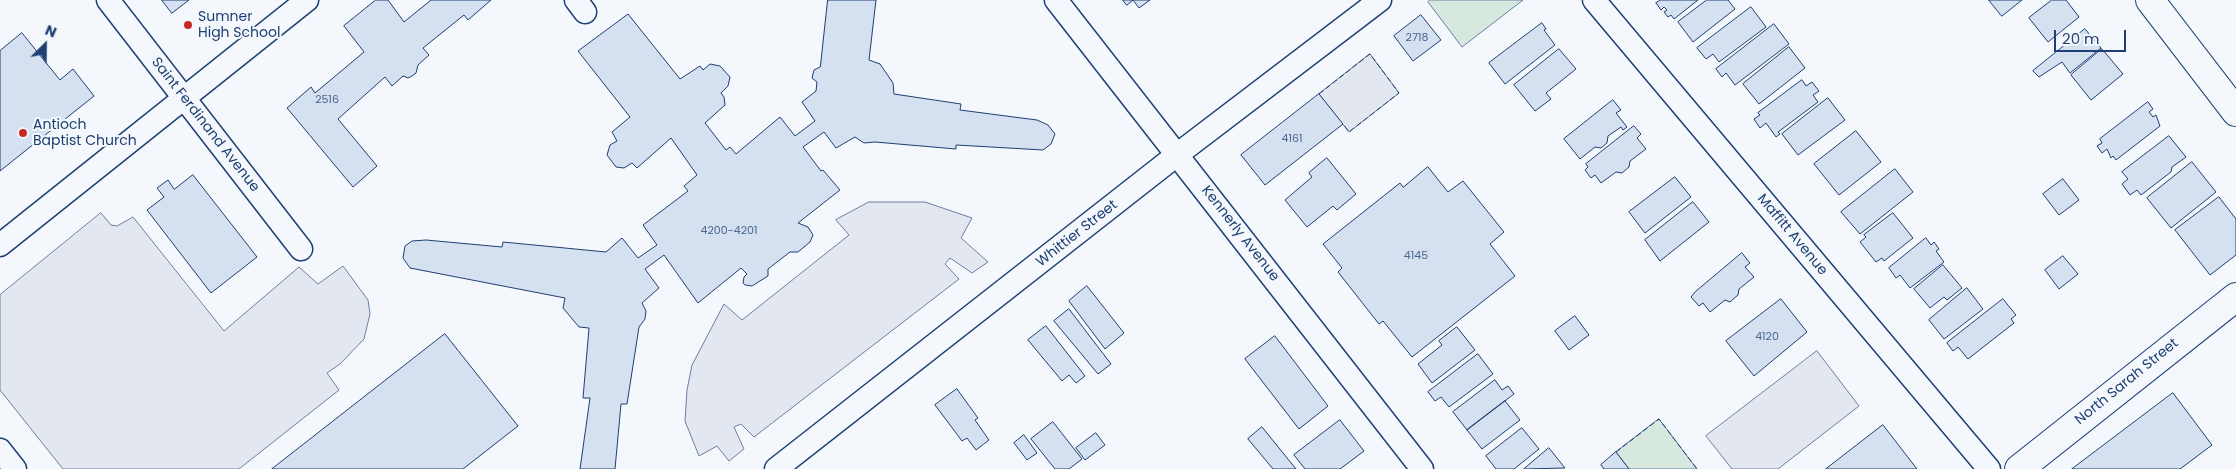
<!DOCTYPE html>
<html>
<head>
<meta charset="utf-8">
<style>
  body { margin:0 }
  #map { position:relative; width:2236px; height:469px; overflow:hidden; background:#f4f7fb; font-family:Poppins,sans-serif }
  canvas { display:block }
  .north { position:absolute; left:20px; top:20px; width:50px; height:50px; -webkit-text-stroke:4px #f4f7fb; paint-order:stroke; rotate:23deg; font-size:14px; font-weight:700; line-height:20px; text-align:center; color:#1d3f73 }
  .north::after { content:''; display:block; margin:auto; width:18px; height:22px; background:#1d3f73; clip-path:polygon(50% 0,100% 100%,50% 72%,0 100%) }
  .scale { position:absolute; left:2054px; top:30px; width:72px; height:22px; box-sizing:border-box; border:2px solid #1d3f73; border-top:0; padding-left:6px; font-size:15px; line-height:18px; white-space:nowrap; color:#1d3f73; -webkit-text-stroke:4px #f4f7fb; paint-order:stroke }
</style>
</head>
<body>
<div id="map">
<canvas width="2236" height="469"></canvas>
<div class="north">N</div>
<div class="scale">20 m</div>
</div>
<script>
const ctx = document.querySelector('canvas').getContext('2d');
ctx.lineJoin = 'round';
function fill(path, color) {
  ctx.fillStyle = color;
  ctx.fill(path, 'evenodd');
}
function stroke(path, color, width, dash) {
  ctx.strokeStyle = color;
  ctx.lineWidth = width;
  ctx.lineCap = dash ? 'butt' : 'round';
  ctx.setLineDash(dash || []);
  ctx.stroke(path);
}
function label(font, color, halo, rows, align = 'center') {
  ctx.font = font + ' Poppins,sans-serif';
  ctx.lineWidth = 4;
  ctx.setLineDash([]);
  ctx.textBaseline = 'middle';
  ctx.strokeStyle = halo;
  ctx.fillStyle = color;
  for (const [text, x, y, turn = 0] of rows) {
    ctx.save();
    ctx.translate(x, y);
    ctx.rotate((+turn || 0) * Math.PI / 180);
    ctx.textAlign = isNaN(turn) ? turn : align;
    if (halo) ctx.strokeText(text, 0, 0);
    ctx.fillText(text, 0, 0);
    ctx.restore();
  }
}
const green = new Path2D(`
  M1430,0h93l-61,47 -34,-45z
  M1659,419l38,50h-68l-13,-17z`);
fill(green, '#d7e8df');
stroke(green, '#687fa3', 1);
const parking = new Path2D(`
  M1370,54l29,39 -50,39 -30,-38z
  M869,202h56l47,16 -11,20 27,24 -16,11 -22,-15 -5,6 14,15 -205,158 -13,-13 -7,3 10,22 -15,12 -12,-15 -18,10 -14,-35 2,-31 5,-25 32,-61 18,16 107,-85 -13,-15z
  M101,213l10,12 6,1 16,-9 91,114 75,-64 19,17 25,-18 25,34 2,14 -6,25 -24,25 -13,9 12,17 -100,79h-176l-63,-79v-95z
  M1817,351l42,55 -81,63h-46l-26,-33z`);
fill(parking, '#e3e8f0');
stroke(parking, '#687fa3', 1);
const building = new Path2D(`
  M162,0h27l-17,13z
  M376,0h12l16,22 27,-22h60l-23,20 -4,-5 -41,33 6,7 -11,10 -2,8 -4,3 -4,2 -5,-2 -11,10 -7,-9 -47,42 39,47 -24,21 -66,-79 24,-21 4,6 49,-41 -20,-26z
  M828,0h48l-7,60 11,4 13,19 1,11 67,10 -1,6 77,10 11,5 7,9 -4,10 -8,6 -87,-5v4l-81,-7 -11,1 -9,-6 -19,11 -12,-16 -21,15 18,24 2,-1 17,20 -42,33 10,4 5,8 -3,7 -12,10h-8l-22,17v7l-16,10 -7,-1 -2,-2 1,-6 3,-3 -6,-6 -43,35 -34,-48 -19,14 14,19 -17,15 4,8 -1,8 -6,8 -12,77h-6l-6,65h-35l10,-71h-7l6,-70 -10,-1 -16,-19 2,-10 -155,-30 -7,-10 2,-12 7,-5 14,-1 76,7 1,-5 103,10 16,-14 16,20 19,-13 -14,-20 45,-34 -4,-5 13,-11 -26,-37 -34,30 -5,-5 -8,5 -8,-1 -9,-12 3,-10 7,-4 -5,-9 18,-15 -52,-66 50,-37 52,65 20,-13 3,4 7,-6 10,2 10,11 -2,9 -7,7 3,4 1,8 -20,18 21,27 4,-3 6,7 44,-37 15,19 20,-15 -13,-19 14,-11 1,-9 -5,-4 2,-8 6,-3z
  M1123,0h27l-11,8 -6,-8 -6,5z
  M1661,0h37l-24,19 -3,-4 -3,2 -4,-5 3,-2 -3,-3 -3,3 -5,-7z
  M1707,0h21l7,9 -42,33 -15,-20z
  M1989,0h33l-20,16z
  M2052,0h14l13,17 -31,25 -19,-24z
  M1751,7l15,20 -47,35 -6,-8 -7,5 -9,-11z
  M1421,15l20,25 -28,21 -19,-25z
  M1542,23l4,6 -2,1 11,15 -50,39 -16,-21z
  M1774,24l15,20 -54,41 -9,-12 -4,4 -6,-8z
  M2085,29l16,19 -31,25 -8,-11 -23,15 -6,-6z
  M22,33l38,47 13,-11 21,27 -94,75v-120z
  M1789,47l16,21 -46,36 -16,-20z
  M1559,49l17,20 -30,24 5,6 -16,12 -21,-26z
  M2102,49l21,25 -32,26 -20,-25z
  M1802,80l4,6 6,-4 7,9 -6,4 5,7 -40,30 2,2 -4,3 -10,-14 -6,5 -6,-9 6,-4 -2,-2z
  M1319,94l24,30 -78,61 -24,-30z
  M1828,98l17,22 -47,35 -16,-21z
  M1613,100l8,10 -5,3 11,14 -4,3 -2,-3 -13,9 -1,7 -6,5 -6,-1 -15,12 -16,-20z
  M2148,102l5,7 -4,3 4,5 3,-2 4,11 -44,34 -3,-4 -2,2 -4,-9 -5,4 -5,-7 5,-3 -2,-4z
  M1634,126l7,8 -4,4 9,11 -16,12 -1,6 -7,6 -6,-1 -15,11 -6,-8 -4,3 -6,-8 3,-3 -2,-3z
  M1856,131l25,31 -42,33 -25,-31z
  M2169,136l17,21 -14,10 -1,5 -30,23 -4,-5 -7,5 -8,-11 6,-5 -6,-7z
  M1327,158l29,36 -19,16 -4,-4 -26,21 -22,-27 27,-23 -3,-4z
  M2192,162l24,30 -45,36 -24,-30z
  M1428,167l20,25 15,-11 41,51 -14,12 25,32 -103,81 -29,-36 -4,3 -41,-52 4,-4 -19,-24 77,-61 3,4z
  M1895,169l18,23 -53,42 -19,-22z
  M193,175l64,82 -46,36 -64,-83 17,-13 -7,-9 11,-8 6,9z
  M1675,177l16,20 -46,36 -16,-21z
  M2063,179l16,21 -20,15 -16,-21z
  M2219,197l17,22v36l-26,20 -35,-45z
  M1693,202l16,20 -49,39 -15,-21z
  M1893,213l20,25 -29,23 -2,-3 -6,4 -16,-20 6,-5 -2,-2z
  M1926,238l5,7 3,-3 5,7 -3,2 8,11 -34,26 -10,-13 -4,3 -7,-10z
  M1742,253l8,10 -5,4 9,10 -15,12 -1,6 -8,7 -5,-2 -15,12 -7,-9 -4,3 -8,-9 4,-5z
  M2063,256l15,18 -19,15 -14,-19z
  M1943,265l19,23 -15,12 -3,-3 -14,11 -16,-19z
  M1087,286l37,47 -19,16 -36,-48z
  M1967,288l16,21 -39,30 -15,-19z
  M1781,299l26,33 -53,44 -28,-35z
  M2003,299l13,16 -5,4 3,4 -46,36 -10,-12 -5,4 -6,-8z
  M1069,309l42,55 -13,10 -44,-53z
  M1575,316l14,19 -20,15 -14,-19z
  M1046,326l39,50 -9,7 -7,-8 -7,6 -34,-41z
  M1457,327l18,23 -43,33 -14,-19 24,-19 -3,-4z
  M445,334l73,92 -55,43h-191z
  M1275,336l53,70 -29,23 -54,-70z
  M1478,354l15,20 -44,33 -8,-10 -6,4 -7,-9z
  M1495,380l7,10 6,-4 6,8 -47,36 -14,-18z
  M957,389l21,29 -3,2 14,20 -13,10 -9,-12 -5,3 -27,-36z
  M2173,393l39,52 -32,24h-108z
  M1505,401l15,19 -38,29 -15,-19z
  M1340,420l24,31 -24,18h-35l-11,-14z
  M1053,422l29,37 -13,10h-14l-24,-30z
  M1883,425l34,44h-91z
  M1262,427l34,42h-23l-25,-30z
  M1522,428l17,21 -25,20h-18l-10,-13z
  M1096,433l9,12 -20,15 -9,-12z
  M1024,435l13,18 -10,7 -13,-17z
  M1549,448l16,20 -41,1z
  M1616,452l13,17h-25l-3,-4z`);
fill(building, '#d5e0f0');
stroke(building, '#1d3f73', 1);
const street = new Path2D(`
  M108,0l193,249
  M576,0l9,12
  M1056,0l366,469
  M1594,0l395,469
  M0,245l307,-245
  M0,450l15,19
  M776,469l402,-315 202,-154`);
const secondary = new Path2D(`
  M2150,0l86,112
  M2019,469l217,-172`);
stroke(street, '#1d3f73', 25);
stroke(secondary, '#1d3f73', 30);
stroke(street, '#f4f7fb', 22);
stroke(secondary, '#f4f7fb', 28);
stroke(new Path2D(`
  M1319,94l51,-40 29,39 -50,39 -6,-8
  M1616,452l43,-33 38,50`), '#1d3f73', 1, [6, 2.5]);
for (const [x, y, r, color] of [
  [188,25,5,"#c62828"],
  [23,133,5,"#c62828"]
]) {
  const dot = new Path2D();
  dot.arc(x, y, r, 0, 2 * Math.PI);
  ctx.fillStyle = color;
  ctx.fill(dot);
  stroke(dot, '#f4f7fb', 2);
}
label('11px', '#4b6792', null, [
  ["2718",1417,38],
  ["2516",327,100],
  ["4161",1292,139],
  ["4200-4201",729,231],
  ["4145",1416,256],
  ["4120",1767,337]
]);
label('14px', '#1d3f73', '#f4f7fb', [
  ["Sumner",198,17],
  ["High School",198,33],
  ["Antioch",33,125],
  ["Baptist Church",33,141]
], 'left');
label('14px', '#1d3f73', '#f4f7fb', [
  ["Saint Ferdinand Avenue",205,125,52],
  ["Whittier Street",1077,234,-38],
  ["Kennerly Avenue",1240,234,52],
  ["Maffitt Avenue",1792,235,50],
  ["North Sarah Street",2127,382,-39]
]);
</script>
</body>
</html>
